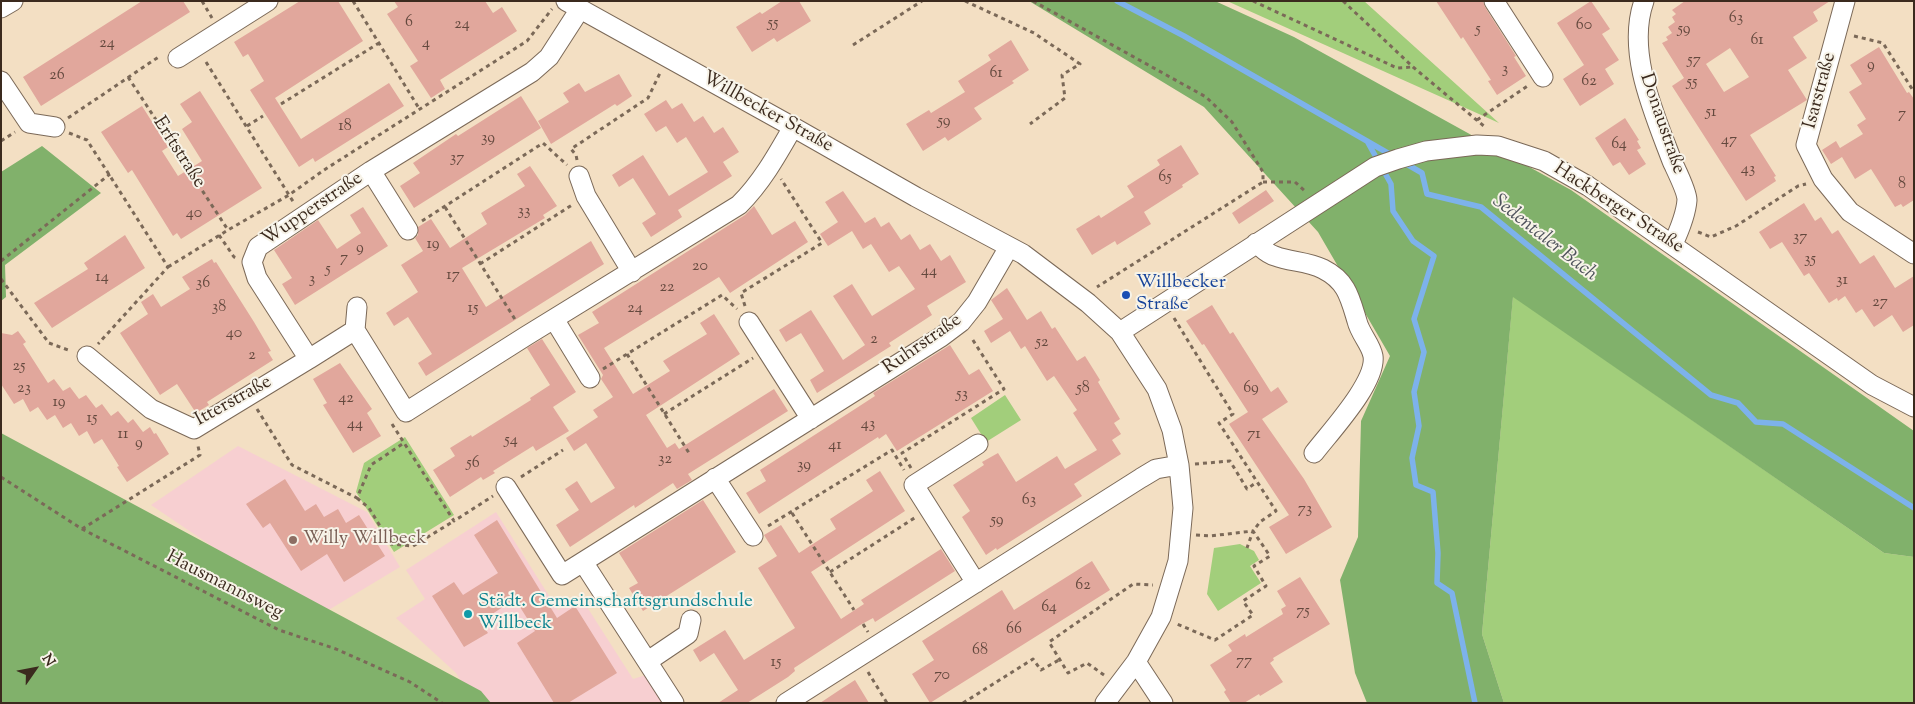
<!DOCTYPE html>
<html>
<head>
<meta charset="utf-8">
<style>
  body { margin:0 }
  #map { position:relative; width:1915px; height:704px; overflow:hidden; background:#f3dfc3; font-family:"Sorts Mill Goudy",serif }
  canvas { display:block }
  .frame { position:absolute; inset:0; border:2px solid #3b2a1e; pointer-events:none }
  .north { position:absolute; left:10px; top:644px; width:50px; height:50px; -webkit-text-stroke:4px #f7f3e8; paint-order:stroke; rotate:57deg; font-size:14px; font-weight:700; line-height:20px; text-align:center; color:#3b2a1e }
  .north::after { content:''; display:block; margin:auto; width:18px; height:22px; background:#3b2a1e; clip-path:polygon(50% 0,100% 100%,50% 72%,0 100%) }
</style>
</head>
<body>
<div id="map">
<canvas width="1915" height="704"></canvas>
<div class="frame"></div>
<div class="north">N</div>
</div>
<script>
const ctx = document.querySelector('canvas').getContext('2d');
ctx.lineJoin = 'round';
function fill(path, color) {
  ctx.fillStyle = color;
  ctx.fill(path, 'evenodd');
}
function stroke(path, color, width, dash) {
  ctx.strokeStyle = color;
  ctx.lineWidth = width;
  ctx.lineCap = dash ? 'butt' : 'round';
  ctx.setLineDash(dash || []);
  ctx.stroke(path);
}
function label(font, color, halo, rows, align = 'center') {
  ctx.font = font + ' "Sorts Mill Goudy",serif';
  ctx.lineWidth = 4;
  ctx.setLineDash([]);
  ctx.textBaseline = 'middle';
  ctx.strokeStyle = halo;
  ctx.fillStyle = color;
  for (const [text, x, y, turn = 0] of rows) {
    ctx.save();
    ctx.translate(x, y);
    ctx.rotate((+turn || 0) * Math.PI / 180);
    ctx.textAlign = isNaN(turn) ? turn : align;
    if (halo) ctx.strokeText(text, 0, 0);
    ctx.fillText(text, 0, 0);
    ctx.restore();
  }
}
fill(new Path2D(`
  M238,446l129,66 33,55 -83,50 -166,-112z
  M496,512l62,98 22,-14 53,83 13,-4 16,28h-187l-19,-30 -60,-55 29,-19 -19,-29z`), '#f7cfd1');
fill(new Path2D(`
  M1227,1h137l135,122z
  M1513,296l371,257 30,4v146h-410l-22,-69z
  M1005,395l16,25 -35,22 -15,-24z
  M405,437l49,78 -60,37 -38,-60 8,-29z
  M1240,544l14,7 5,9 -9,6 11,17 -43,28 -11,-17 7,-46z`), '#a2ce7b');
fill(new Path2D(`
  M1029,1h186l79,36 277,153 343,241v126l-30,-4 -371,-256 -31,337 22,69h-137l-12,-30 -15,-93 18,-43 3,-116 29,-65 -72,-124 -114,-125z
  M42,146l59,47 -96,72 1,32 -5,4v-129z
  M1,433l480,258 10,12h-490z`), '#81b16b');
stroke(new Path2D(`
  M1117,1l67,35 209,120
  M1367,141l24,43 2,27 20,30 21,15 -20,63 10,33 -10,40 5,34 -7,32 4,27 17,7 5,61 -1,30 15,10 23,110
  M1403,162l19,11 5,21 54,13 230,188 27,8 18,19 27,2 131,84`), '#7db2eb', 5.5);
fill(new Path2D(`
  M142,1h41l7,11 -149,94 -18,-29z
  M300,1h38l25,40 -88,57 26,41 88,-56 15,23 -89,56 -2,-4 -14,9 -49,-77 14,-9 -16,-27 -5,3 -9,-15z
  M394,1h91l8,12 9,-6 15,24 -77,49 5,9 -14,9 -21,-32 8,-5 -31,-47 11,-7z
  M782,1h17l12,20 -34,21 -3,-4 -22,14 -16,-25 24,-15 2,2z
  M1436,1h47l2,6 31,49 -2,1 12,19 -29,19 -9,-14 3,-1 -28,-43 -2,2z
  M1591,1l19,28 -8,5 17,26 -14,9 9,15 -34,22 -17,-27 21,-14 -27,-42z
  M1685,1h145l-17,11 5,9 -25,16 14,21 -19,12 19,30 -57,35 26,41 -2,1 2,4 -30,20 -74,-115 12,-8 -22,-35 6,-3 -2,-3 6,-4 -4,-6 7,-5 -3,-5 4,-3 -4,-4zM1730,48l19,29 -25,15 -18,-28z
  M1011,40l18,30 -17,11 2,2 -40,25 8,11 -34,22 -3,-4 -22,14 -17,-27 23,-14 2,3 34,-21 -7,-11 33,-21 -3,-5z
  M1879,47l28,46 2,-1 5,7v101l-11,7 -2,-3 -6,3 -24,-38 -16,10 -13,-22 -11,7 -9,-14 14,-9 4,7 23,-14 -6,-9 9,-6 -17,-27 13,-8 -12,-19z
  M619,74l13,22 -15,10 -2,-2 -64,40 -13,-23 31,-19 -6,-9 16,-10 6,9z
  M200,91l62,97 -81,51 -4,-6 -4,3 -41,-66 -4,3 -27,-41 41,-26 26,41 -6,4 16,25 24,-15 -20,-32 10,-7 -12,-18z
  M521,96l20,32 -127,80 -14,-22 20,-13 -7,-10 43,-29 2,2z
  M666,100l6,9 10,-6 12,19 9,-6 11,17 9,-6 16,25 -16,10 9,14 -54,34 4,7 -31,20 -9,-14 14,-9 -23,-36 -14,9 -7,-12 31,-20 26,41 39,-24 -22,-35 -9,6 -11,-17 -10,6 -12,-18z
  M1625,118l14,22 -2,1 4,7 -4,2 9,14 -17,11 -9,-13 -7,4 -18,-28z
  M1181,145l18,29 -17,11 1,2 -39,25 7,12 -34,21 -2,-4 -23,14 -16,-26 23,-14 2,3 33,-21 -7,-11 33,-21 -3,-5z
  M530,166l27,40 -14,9 2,3 -83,50 24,39 105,-66 13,23 -178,112 -8,-13 14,-9 -24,-37 -14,9 -8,-13 32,-21 -17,-27 22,-14 -8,-13 3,-3v-8l13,-8 19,29 37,-24 -6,-11 44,-27 -8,-12z
  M1266,190l8,11 -35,23 -7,-11z
  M843,191l22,32 10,-6 6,10 8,-5 12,18 9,-6 10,16 10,-6 11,17 9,-6 16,27 -39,24 5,9 -43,28 2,3 -74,47 -7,-13 14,-9 -23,-38 -15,9 -7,-12 32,-20 32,50 22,-15 -32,-49 19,-12 20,32 43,-27 -16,-23 -10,6 -18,-28 -8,5 -11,-18 -24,15 -8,-12 18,-12 -13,-20z
  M1804,203l11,18 6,-4 11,17 6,-4 22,34 14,-9 21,33 19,-12v49l-11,7 -11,-17 -18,12 -12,-18 -6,4 -11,-17 -7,5 -1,-3 -8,5 -20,-30 -5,3 -22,-34 -12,7 -11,-17z
  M754,206l18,29 23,-14 13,21 -78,51 -11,-16 -115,71 29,46 37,-23 -7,-10 44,-27 -7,-11 14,-9 26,40 -94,61 21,33 8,-5 4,6 95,-60 14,22 -100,63 4,6 -15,9 -4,-6 -38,25 -1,-3 -64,42 -14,-22 23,-15 -14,-21 12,-8 14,22 24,-15 -29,-45 -12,8 -8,-13 32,-21 -5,-7 20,-13 -12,-18 2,-4 -25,-40 21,-12 -7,-11 153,-97z
  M363,207l25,39 -93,59 -13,-21 10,-6 -18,-28 44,-30 19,29 24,-16 -11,-18z
  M125,235l20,33 -93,60 -18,-25 54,-34 -4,-6z
  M212,259l2,4 2,-1 38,60 17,29 -3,1 5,8 -66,42 2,3 -13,8 -19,-29 -17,11 -40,-62 28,-19 -7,-12 12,-8 8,13 29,-18 -8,-12z
  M1007,288l20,32 14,-9 11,18 3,-2 22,34 8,-5 15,24 -2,2 22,37 -6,4 7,11 -9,6 9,14 -47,30 8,12 -85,54 -1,-2 -10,7 -24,-38 8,-6 -17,-26 31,-20 -2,-3 16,-9 18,29 41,-26 8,13 32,-19 -24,-37 4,-3 -23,-34 -7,5 -22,-35 -4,3 -11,-18 -19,12 -7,-12 19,-12 -12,-19z
  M1212,305l18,29 3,-2 38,60 7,-5 10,15 -26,17 42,60 28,48 -46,27 -17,-27 20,-12 -60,-91 19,-12 -44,-68 -2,1 -16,-24z
  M18,331l8,11 -3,2 25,39 6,-4 9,12 7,-4 9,12 7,-4 10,13 6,-4 9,12 7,-5 10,12 5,-4 10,13 7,-5 4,7 2,-1 13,21 -42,28 -10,-15 2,-1 -17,-27 -8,5 -7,-13 -8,5 -8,-13 -8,5 -8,-13 -8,5 -9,-13 -8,5 -7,-13 -9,5 -13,-20v-51l11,2z
  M542,339l34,53 -23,15 16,24 -33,20 -3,-5 -40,25 2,2 -12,7 -2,-3 -31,20 -17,-27 22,-14 -5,-8 21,-13 1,2 59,-37 -1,-2 20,-13 -23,-37z
  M950,345l19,30 10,-6 14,22 -96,60 -11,-17 -7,5 -1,-2 -119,77 -13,-21 20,-12 -6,-11 95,-61 20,-13 -2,-3z
  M340,363l32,46 -5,4 14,23 -28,17 -30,-48 4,-2 -14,-24z
  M880,471l25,40 -94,61 30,47 23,-15 -3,-4 80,-51 14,22 -80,51 -2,-4 -13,7 -66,43 1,3 -7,6 -41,26h-29l20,-13 -24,-37 -14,9 -7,-12 32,-20 19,30 51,-32 -37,-60 19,-12 -13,-21 17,-10 18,28 37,-24 -6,-10 43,-28 -7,-11z
  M285,479l20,32 11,-7 8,13 14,-8 8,14 13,-8 26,41 -41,26 -17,-28 -26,17 -31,-48 -7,5 -17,-24z
  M703,500l33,52 -93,59 -14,-23 9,-5 -19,-30z
  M497,520l60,98 18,-12 42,67 -49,30h-14l-37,-60 18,-12 -20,-32 -35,23 8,11 -24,14 -32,-51 22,-14 9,13 35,-22 -24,-38z
  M1092,561l18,29 -180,113 -18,-29 22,-14 -12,-19 80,-51 12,20z
  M1300,577l30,47 -57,34 1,2 -4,3 13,19 -23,14 -1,-2 -15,9h-13l-7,-11 2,-2 -16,-25 22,-14 -4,-6 17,-11 1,3 37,-23 -2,-5 5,-3 -9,-15z
  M855,680l14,23h-49l21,-14z`), '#e1a79c');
const minor = new Path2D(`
  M566,1l227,126 123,70 107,57 65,49 32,29 37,57 15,41 7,35 4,43 -5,53 -17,56 -25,45 -31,41
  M1494,1l49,76
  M1644,1c-18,51 10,112 28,160 4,9 15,30 15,39 -1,15 -8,31 -14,44
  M1845,1l-39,144 17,34 27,33 64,42
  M1,8l12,-7
  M580,9l-31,48 -17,15 -161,99 -113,76 -6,15 5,16 52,81 46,-29 51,82 120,-76 213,-131c23,-23 38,-50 54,-78
  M178,58l90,-57
  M1,81l28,42 26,4
  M371,171l37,59
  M579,176l7,20 46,76
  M1256,243c6,5 11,11 19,13 15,6 32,5 48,13 24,12 27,29 34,52 3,13 14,23 16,35 4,26 -43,76 -59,97
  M554,319l36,59
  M749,322l62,97
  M355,330l2,-23
  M1120,332l255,-165 23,-8 28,-8 51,-6 21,1 46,15 44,25 284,199 42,22
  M87,356l64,53 43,20 115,-70
  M715,478l38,58
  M506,487l56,88 379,-238 20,-15 16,-20 32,-55
  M583,562l91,141
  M976,583l-62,-98 64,-41
  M648,661l40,-27 3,-14
  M1136,662l27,41
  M786,703l355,-225 15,-9 23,-4`);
stroke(minor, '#7b6958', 21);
stroke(new Path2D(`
  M202,1l10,17
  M353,1l67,109
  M965,1l69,32 46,31 -18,11 3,23 -35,26
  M1033,1l173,96 26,25 31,50v10l-166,105
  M1253,1l144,67 15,-1
  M1343,1l70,66 72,60
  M1854,36l29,7 31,49
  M853,45l69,-44
  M206,62l88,141
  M128,77l100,153
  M281,104l98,-61
  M68,118l92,-62
  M1477,120l52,-35
  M247,126l16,-10
  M69,133l18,7 81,127 -70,77
  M1,141l14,-9
  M577,160l-1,-5 -5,-6 77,-51 12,-25
  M1263,182h32l11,10
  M445,207l71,114
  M422,221l121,-78 24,22
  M1698,232l13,5 25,-11 62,-40 8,-2
  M219,235l15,22 3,1
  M1,261l109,-87
  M480,264l92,-59
  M168,267l60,-37 61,-35 35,-25 203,-129 25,-32
  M1,279l48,64 22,8
  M745,306l-4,-13 81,-50 -41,-64
  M1174,318l59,96 -14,9 57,88 -16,11 -7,9 17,25 -16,10 12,20 -23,15 10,14 -38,25 -38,-16
  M627,354l62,99
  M603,369l119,-74 15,14
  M257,409l35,56 65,33 14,-33 33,-22
  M664,414l89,-56
  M392,424l62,97 39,-25
  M1195,464l35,-3 17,28 10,-7
  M911,468l-9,-15 102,-64 -33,-52
  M1,477l81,52 197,101 57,19 74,33 32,21
  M521,477l42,-27
  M357,498l12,10 22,36 22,2 41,-25
  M792,513l62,97
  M768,526l124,-76 12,20
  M82,529l118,-74 -2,-9
  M1196,535l14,1 43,-5 -6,17
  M830,572l86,-55
  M863,624l5,8
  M868,672l19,31
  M1104,675l-17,-12 -19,10 -19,-31 84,-58 20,1
  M963,703l70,-44 8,11 18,-10`), '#7b6958', 3, [4, 4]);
stroke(minor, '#fff', 19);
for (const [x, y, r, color] of [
  [1126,295,5,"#1a4fb4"],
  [293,540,5,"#8d6e63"],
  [468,614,5,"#0f9aa8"]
]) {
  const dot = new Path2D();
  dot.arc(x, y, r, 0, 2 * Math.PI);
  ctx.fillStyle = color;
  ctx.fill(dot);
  stroke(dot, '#f7f3e8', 2);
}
label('16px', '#64493e', null, [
  ["63",1736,19],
  ["6",409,23],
  ["55",773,24],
  ["24",462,25],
  ["60",1584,26],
  ["5",1478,30],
  ["59",1684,30],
  ["61",1757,41],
  ["24",107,44],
  ["4",426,44],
  ["57",1694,61],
  ["9",1871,66],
  ["3",1505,70],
  ["61",996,74],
  ["26",57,76],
  ["62",1589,82],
  ["55",1692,83],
  ["51",1711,113],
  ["7",1902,115],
  ["59",944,122],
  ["18",345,127],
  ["39",488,139],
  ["47",1729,141],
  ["64",1619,145],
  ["37",457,159],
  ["43",1748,170],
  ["65",1165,178],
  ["8",1902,185],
  ["33",524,212],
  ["40",194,214],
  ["37",1800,238],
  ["19",433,245],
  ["9",360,249],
  ["7",344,259],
  ["35",1810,260],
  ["20",700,267],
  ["5",328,270],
  ["44",929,272],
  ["17",453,276],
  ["14",102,278],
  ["3",312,280],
  ["31",1842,281],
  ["36",203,284],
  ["22",667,288],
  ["27",1880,303],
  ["38",219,308],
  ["15",473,309],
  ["24",635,309],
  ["40",234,334],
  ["2",874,340],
  ["52",1042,343],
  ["2",252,356],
  ["25",19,367],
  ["23",24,389],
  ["58",1083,389],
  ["69",1251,389],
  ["53",962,395],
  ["42",346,399],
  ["19",59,403],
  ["15",92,419],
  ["44",355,425],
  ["43",868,425],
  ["11",123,435],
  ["71",1254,435],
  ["54",511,441],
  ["9",139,444],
  ["41",835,446],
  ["32",665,460],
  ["56",473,464],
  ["39",804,466],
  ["63",1029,501],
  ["73",1305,510],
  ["59",997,521],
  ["62",1083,586],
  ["64",1049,608],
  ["75",1303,612],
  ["66",1014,630],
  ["68",980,651],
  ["77",1244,662],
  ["15",776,663],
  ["70",942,676]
]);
label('19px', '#3b2a1e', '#f7f3e8', [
  ["Isarstraße",1821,91,-75],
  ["Willbecker Straße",767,113,29],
  ["Donaustraße",1661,124,71],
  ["Erftstraße",178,153,57],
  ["Hackberger Straße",1618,209,33],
  ["Wupperstraße",313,210,-34],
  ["Ruhrstraße",923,345,-35],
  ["Itterstraße",234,402,-29],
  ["Hausmannsweg",224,586,27]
]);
label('19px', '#164399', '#f7f3e8', [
  ["Willbecker",1136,284],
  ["Straße",1136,306]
], 'left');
label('19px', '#785e54', '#f7f3e8', [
  ["Willy Willbeck",303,540]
], 'left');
label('19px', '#0d838f', '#f7f3e8', [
  ["Städt. Gemeinschaftsgrundschule",478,603],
  ["Willbeck",478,625]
], 'left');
label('italic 20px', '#4f535c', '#f7f3e8', [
  ["Sedentaler Bach",1544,239,38]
]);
</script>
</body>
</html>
